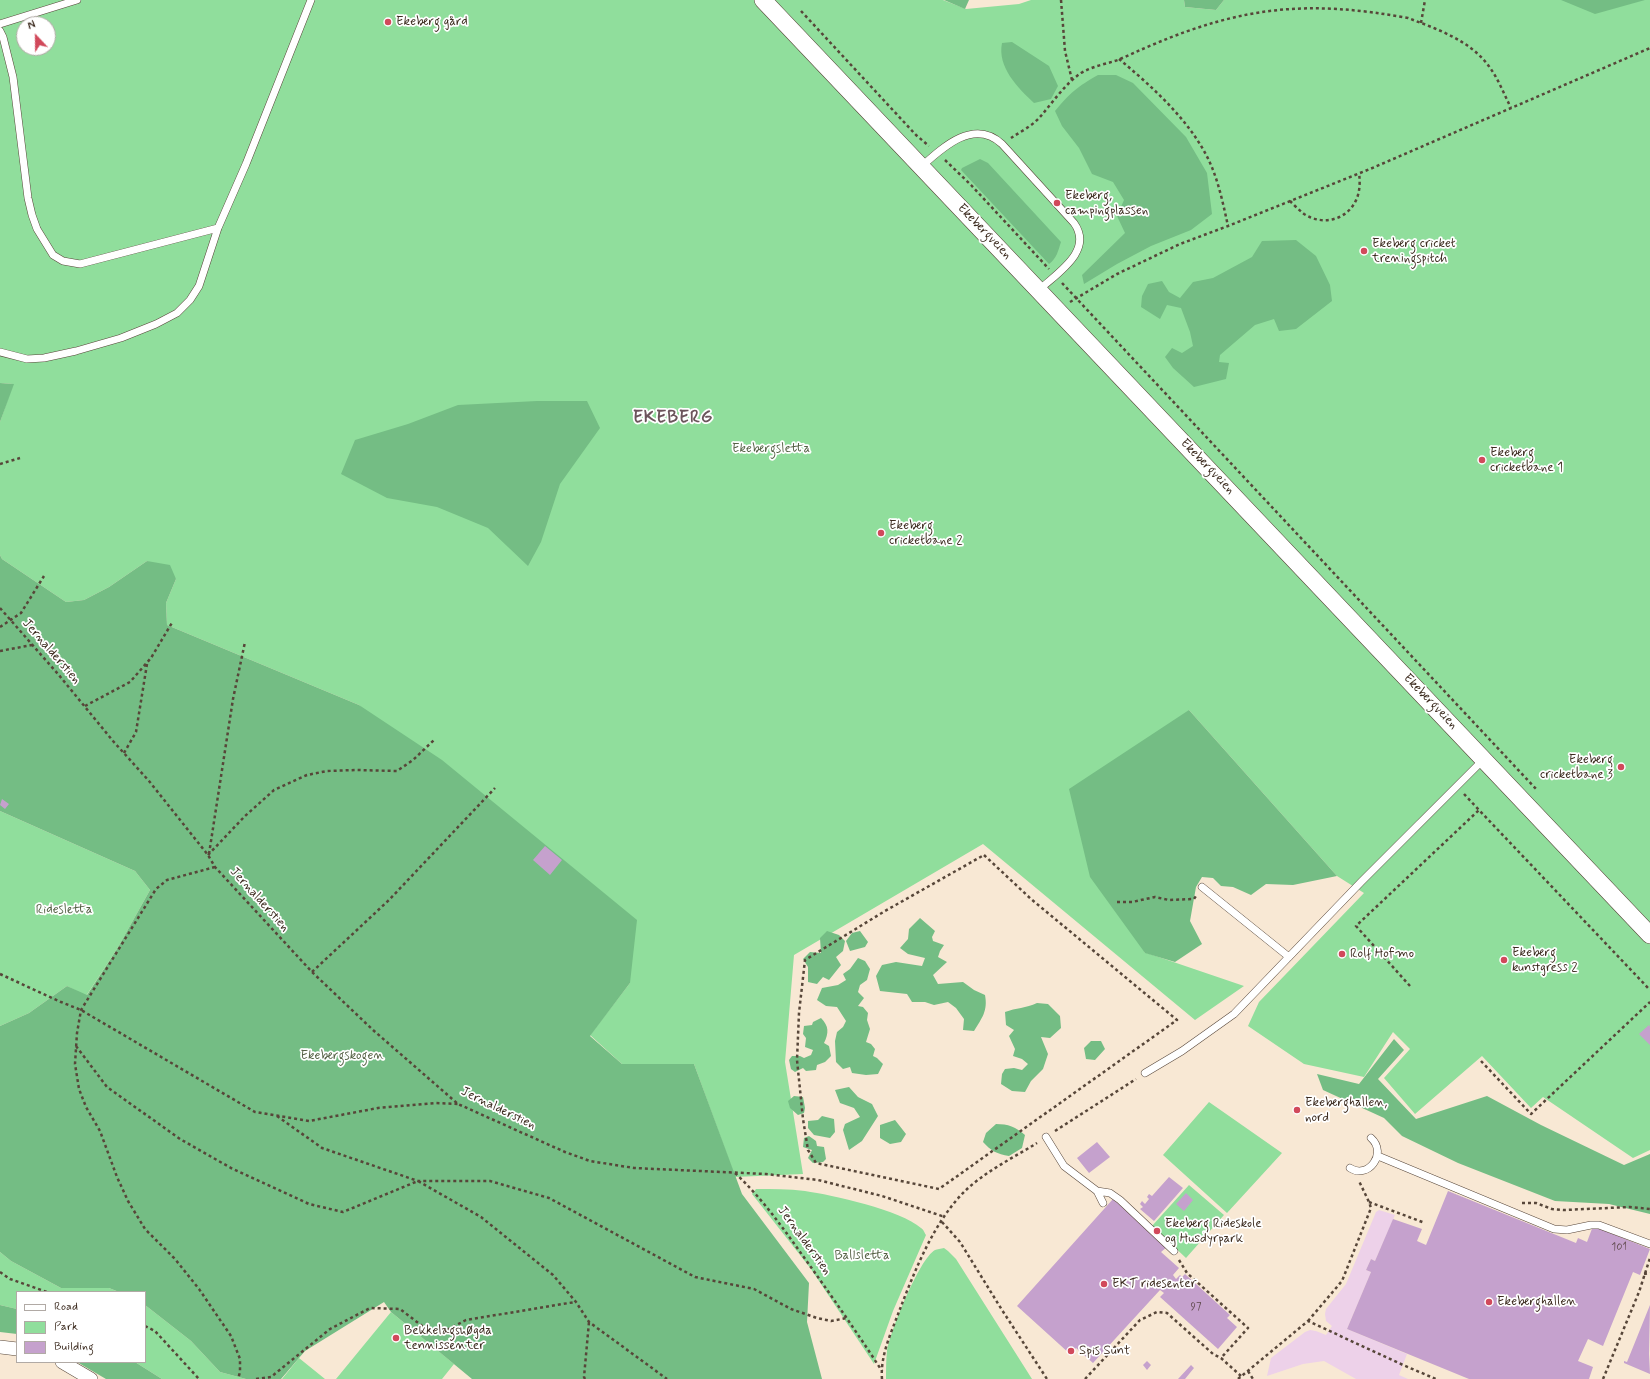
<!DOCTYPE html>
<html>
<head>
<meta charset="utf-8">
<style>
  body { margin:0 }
  #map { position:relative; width:1650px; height:1379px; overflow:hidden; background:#f8e8d4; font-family:Mynerve,sans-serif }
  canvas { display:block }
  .legend { position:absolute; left:16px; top:1291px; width:130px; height:72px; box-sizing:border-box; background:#fff; border:1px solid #b1aaa5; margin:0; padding:5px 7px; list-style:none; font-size:12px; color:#3b2a1e }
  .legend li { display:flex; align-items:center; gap:8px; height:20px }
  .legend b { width:20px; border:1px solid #b1aaa5 }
  .north { position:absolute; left:16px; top:16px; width:40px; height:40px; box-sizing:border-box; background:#fff; border:1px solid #b1aaa5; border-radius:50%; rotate:338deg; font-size:11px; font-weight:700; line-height:16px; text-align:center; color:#3b2a1e }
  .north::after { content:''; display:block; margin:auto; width:14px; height:18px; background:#d1495b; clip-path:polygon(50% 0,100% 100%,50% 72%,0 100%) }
</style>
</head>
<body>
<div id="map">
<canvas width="1650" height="1379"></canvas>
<ul class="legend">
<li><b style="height:5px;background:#fff"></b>Road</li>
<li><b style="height:11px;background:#90de9c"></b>Park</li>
<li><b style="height:11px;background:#c5a1cd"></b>Building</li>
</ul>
<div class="north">N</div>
</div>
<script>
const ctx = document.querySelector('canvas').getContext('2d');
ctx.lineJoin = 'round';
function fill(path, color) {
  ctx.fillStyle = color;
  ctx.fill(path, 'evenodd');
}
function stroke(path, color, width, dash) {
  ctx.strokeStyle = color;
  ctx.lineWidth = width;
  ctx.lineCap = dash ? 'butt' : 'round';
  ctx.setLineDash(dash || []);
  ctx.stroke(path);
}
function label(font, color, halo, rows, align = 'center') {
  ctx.font = font + ' Mynerve,sans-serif';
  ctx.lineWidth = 3.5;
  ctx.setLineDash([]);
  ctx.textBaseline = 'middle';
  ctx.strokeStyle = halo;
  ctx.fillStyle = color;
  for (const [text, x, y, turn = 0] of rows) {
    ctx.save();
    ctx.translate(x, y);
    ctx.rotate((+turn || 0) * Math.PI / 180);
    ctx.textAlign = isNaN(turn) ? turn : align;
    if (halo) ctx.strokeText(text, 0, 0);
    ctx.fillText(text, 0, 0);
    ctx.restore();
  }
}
fill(new Path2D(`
  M1379,1210l16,5 -20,46 -4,-2 -5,11 5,2 -24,57 60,25 -8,21 9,4h-52l-32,-18 -21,3 -36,12 4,-18 34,-26 5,-2 6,1 10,4 6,-9 -6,-5 -1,-7 1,-5 20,-25 30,-72z`), '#edd1e9');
fill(new Path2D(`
  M0,0h943l23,9 53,-5 12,-4h153l1,7 31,3 8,-10h426v1150l-17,8 -90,-61 -12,11 -49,-52 -67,58 -31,-36 26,-29 -17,-17 -29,45 -60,-13 -56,-38 11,-24 105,-109 -27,-17 -148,-166 -45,242 100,34 -49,34 -212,-176 -189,111 -9,107 18,112 -68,3 -41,-113h-72l-32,-29 40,-52 -271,-278 -192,-80 -1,-22 10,-24 -29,-18 -38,26 -25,13 -18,2 -64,-43 -2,-4v-133l13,-38 -13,-1zM24,24h24v24h-24z
  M0,811l135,60 15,19 -33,59 -31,47 -19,-10 -38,27 -29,13z
  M1209,1102l73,51 -55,60 -64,-58z
  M1189,1185l35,30 -38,43 -34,-32z
  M756,1189c16,0 33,0 49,2 27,4 96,19 116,37 3,2 3,4 5,7l-33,76 -19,53 -63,-95 -59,-75z
  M944,1248l4,3 8,8 76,120h-146c0,-9 0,-19 1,-28 3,-19 32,-92 48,-101 2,-1 6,-1 9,-2z
  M0,1252l11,9 50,27h48l10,4h-102v17l-17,-4z
  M145,1305l46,36 29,31 26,7h-84l-27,-17h10z
  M391,1312l63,52 -12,15h-106z
  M299,1358l26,21h-43z`), '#90de9c');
fill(new Path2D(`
  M944,0h25l-4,9z
  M1184,0h40l-8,10 -31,-3z
  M1561,0h84l-50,14z
  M1012,42l37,24 9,20 -7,13 -17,4c-16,-15 -37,-36 -32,-60z
  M1098,75h18l17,8 53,54 21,36 5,41 -21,16 -40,16 -34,18 -33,20 -2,-9 43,-42 -8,-17 7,-16 -11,-18 -21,-8 -13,-26 -17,-22 -7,-15c14,-17 23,-25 43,-36z
  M980,159l8,4 73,79c-3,9 -4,16 -12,22l-88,-94 1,-2z
  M1296,240l20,16 14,29 2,16 -36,28 -17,2 -5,-12 -19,6 -35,30 -1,7 10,1 -3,16 -32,8 -21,-19 -8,-11 7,-9 10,5 11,-7 -3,-14 -9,-24 -14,-3 -7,14 -19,-12 1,-11 6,-12 14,-3 7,11 11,6 13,-16 20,-4 39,-21 10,-16z
  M0,383l14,1 -14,38z
  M537,401h50l13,27 -40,56 -19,58 -13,24 -40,-38 -51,-21 -50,-9 -46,-24 14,-34 53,-16 50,-19z
  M0,555l2,4 64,43 18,-2 25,-13 38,-26 23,4 6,14 -10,24 1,22 192,80 83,55 195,160 -7,63 -40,53 32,28h72l48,130 67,89 -2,39 15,57h-350l-81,-67 -7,-10 -79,49 -24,28h-35l-26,-7 -29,-31 -46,-36v-13h-26l-10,-4h-48l-50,-27 -11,-9v-226l29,-13 38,-27 20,9 30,-46 33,-59 -15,-19 -135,-60z
  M1189,710l148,166 -44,9 -27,-1 -15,11 -18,-8 -12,-1 -8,-8 -11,-1 -6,10 -6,34 12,23 -27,18 -30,-9 -55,-76 -21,-88z
  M920,918l15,13 -3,6 1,4 11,4 -4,6 -2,6 9,5 -14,13 5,9 25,-2 11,8 11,5c3,16 -3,23 -11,36l-11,-1 1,-11 -8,-11 -8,-6 -14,3 -9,-3h-13l-5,-8 -27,-3 -4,-15 6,-11 14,-3 26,4 3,-8 -17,-4 -8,-6 8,-9 1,-10z
  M827,931l12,4 6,6 -2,10 -7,6 5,8 -12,15 -6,-3 -6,7 -9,-2v-15l-5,-8 7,-7 11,1 -1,-15z
  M860,931l8,11 -3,5 -15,4 -4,-10 6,-8z
  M858,958l7,3 5,8 -3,11 -7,5 -2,7 6,6 -6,8 5,1 5,6 -1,7 3,9 -4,13 5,2 4,5 -2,7 4,2 6,6 -5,10 -12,1 -14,-2 -2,-6 -7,2 -7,-7 -1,-21 2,-9 6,-5 3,-6 -9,-14 -11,-1 -9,-6 5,-12 16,-3 8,-5 -3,-6 7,-5z
  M1037,1003l11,1 12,12 1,12 -11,10 -9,-1 7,17 -5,15 -12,12 -6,11 -13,-1 -11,-7 1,-10 3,-5 9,-1 8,2 6,-6 -6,-5 -9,-3 2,-7 -6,-13 5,-6 -8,-5 -1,-13c11,-4 21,-4 32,-9z
  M821,1018c8,8 8,15 3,25l5,3 2,10 -6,6 -8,3 -1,5 -10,1 -3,-3 -8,4 -4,-3 -2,-9 3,-4h8l4,2 7,-3 2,-5 -8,-3 1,-9 -3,-4 1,-8 8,-1 1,-3z
  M1394,1039l10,11 -26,29 38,40 71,-23 54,29 83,40 26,-11v60l-41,-10 -54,-3 -97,-38 -56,-27 -18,-18 -61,-28 -6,-16 42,10z
  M1091,1041h10l4,8 -10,11 -9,-1 -2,-11z
  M849,1087l9,10 14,7 6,12 -16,25 -13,9 -6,-20 2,-6 15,-7 -6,-9 -14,-5 -5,-13z
  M794,1096l9,1 2,11 -1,5 -6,2 -8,-7 -2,-7z
  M822,1116l12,3 1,13 -5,6 -16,-3 -6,-7v-7l10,-1z
  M895,1120l11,14 -5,8 -11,2 -10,-6v-13z
  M996,1124c12,0 20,3 29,11l-3,13 -13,8c-12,-2 -18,-5 -26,-14l3,-9z
  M809,1136l7,5 1,5 7,1 2,12 -3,3 -10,1 -5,-5 4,-8 -9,-3 1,-9z
  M0,1305l17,4v25l-17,-2z
  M77,1362h58l27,17h-56z`), '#74bd84');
fill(new Path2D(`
  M2,799l7,5 -4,5 -5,-4z
  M545,846l17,14 -12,15 -17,-15z
  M1649,1025l1,2v18l-11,-11z
  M1097,1142l13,15 -21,16 -12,-15z
  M1169,1177l14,11 -29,33 -14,-12 3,-2 -3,-3 2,-3 3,3 4,-5 -2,-2 2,-3 3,2z
  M1448,1191l128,52 2,-5 9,4 6,-16 57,23 -10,26 -7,-3 -30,74 -15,-7 -10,22 15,6 -4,12h-120l-122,-50 24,-57 -5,-2 5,-11 4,2 18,-42 29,10 -5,12 9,4z
  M1186,1193l7,7 -9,11 -8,-7z
  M1113,1199l54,48 -6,5 18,16 -6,7 3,4 4,-4 2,2 3,-3 45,41 -3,3 10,9 -19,22 -58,-52 4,-4 -4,-3 -67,73 -17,-15 -6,6 -53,-48z
  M1650,1305l-1,49 1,20 -26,-11v-2l3,1z
  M1147,1361l4,4 -4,5 -4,-5z
  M1191,1365l3,3 -9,11h-7z`), '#c5a1cd');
const service = new Path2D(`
  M0,24l77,-24
  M0,31l3,6 10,40 15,121 4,17 5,14 16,26 10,6 17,3 138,-36
  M921,167c22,-20 53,-49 81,-23l72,79c20,28 -17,50 -35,67
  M0,352l27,7 17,-1 32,-7 45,-13 35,-14 21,-11 13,-13 9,-14 19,-58 28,-64 65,-164
  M1202,887l87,70
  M1145,1073l37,-22 52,-37 127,-132 123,-123
  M1046,1137l18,29 33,25 6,12
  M1378,1156l176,73 13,1 24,-5h8l51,19
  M1350,1168c18,12 38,-15 21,-30
  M1097,1191l13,2 10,7 54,51`);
const minor = new Path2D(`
  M0,1347l17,2
  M62,1362l29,17`);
const tertiary = new Path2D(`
  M763,0l887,935`);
stroke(service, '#574639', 8);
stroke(minor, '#574639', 14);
stroke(tertiary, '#574639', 18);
stroke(new Path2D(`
  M1061,0l4,51 7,29
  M801,11l115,124 13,11
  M1421,23l4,-23
  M1119,59c36,30 77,67 94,111 7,18 11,38 15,56
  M1011,138c9,-6 21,-12 29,-21 13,-15 25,-33 41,-44 12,-7 25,-9 37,-13 11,-5 22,-10 34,-15 92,-39 157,-45 256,-27 29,11 61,22 80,47 10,13 16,29 23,43
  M945,160l26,25 78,84
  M1290,201c4,4 9,9 14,13 20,13 47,5 54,-19 2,-7 2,-15 1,-22
  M1062,283l475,507
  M1070,302l47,-28 63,-30 48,-18 142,-57 280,-121
  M0,464l20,-6
  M0,608l58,66 55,67 36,40 59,74 7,12 97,105 61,58 85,74 107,48 25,9 44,7 132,6 52,6 64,16 63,21
  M0,627l21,-14 23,-37
  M0,651l32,-6
  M85,706l45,-24 21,-24 22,-37
  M124,753l12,-21 11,-68
  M1464,794l15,16
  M209,854l24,-155 12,-57
  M208,855l37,-39 29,-26 33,-15 20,-4 29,-1 41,1 16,-11 21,-20
  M984,855l47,44 146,121 -238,169 -123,-26 -8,-13 -5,-31 -6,-59 2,-47 6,-53 80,-49z
  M215,867l-48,13 -11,9 -75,121 -4,23 -2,31 4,25 7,18 14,24 17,46 11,24 17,28 30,30 24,30 32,47 9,23v13l-2,7
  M1117,902h15l23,-5 14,3 25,-1 2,-3
  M312,972l77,-72 106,-112
  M0,974l61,28 20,8 174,102 54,9 69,-13 57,-5 23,1
  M1410,986l-54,-60 123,-116 171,180
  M76,1046l31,41 73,52 51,29 78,36 34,8 75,-31 63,36 72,58 23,27 13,20 78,57
  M1481,1061l50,53 119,-112
  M277,1116l45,32 96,33h72l59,17 146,79 59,12 37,20 26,9 14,3 16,-3
  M1055,1131l81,-52
  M735,1173c29,27 50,58 73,90 25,35 50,71 74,108
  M1369,1202l56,21
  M1522,1203h14l16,6 12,1 66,-3 20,2
  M942,1222l18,20 42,68 45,69
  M1179,1260l8,13 61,55 -27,30
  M0,1272l10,7 37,13
  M1644,1274l6,-1
  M1308,1321l34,-40 29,-73 -2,-6 -10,-21
  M145,1326l10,5 44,48
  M1248,1371l5,8
  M256,1379l15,-2 59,-48 40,-21 30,1 30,23 15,-1 21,-11 109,-18
  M585,1379l-1,-2 5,-55
  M882,1379c-2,-24 10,-48 18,-70 15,-39 34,-87 64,-117 20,-20 49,-34 73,-49
  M1085,1379l55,-59 17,-8 10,1 46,41 8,4 20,18
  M1238,1379l70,-58 95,44 33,14
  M1603,1379l36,-87 11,-34`), '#574639', 2.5, [3, 3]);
stroke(service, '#fff', 7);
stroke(minor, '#fff', 13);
stroke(tertiary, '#fff', 17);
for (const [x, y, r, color] of [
  [388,22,4,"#d1495b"],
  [1057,203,4,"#d1495b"],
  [1364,251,4,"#d1495b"],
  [1482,460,4,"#d1495b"],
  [881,533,4,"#d1495b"],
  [1621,767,4,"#d1495b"],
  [1342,954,4,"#d1495b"],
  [1504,960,4,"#d1495b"],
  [1297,1110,4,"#d1495b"],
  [1157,1231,4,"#d1495b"],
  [1104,1284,4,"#d1495b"],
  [1489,1302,4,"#d1495b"],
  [396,1338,4,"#d1495b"],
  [1071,1351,4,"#d1495b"]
]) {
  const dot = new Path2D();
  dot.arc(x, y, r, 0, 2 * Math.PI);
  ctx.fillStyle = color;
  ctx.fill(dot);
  stroke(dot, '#fff', 1.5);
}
label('11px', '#5e484a', null, [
  ["101",1619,1248],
  ["97",1196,1308]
]);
label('13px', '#3b2a1e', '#fff', [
  ["Ekeberg gård",396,22],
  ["Ekeberg,",1065,196],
  ["campingplassen",1065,211],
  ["Ekeberg cricket",1372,244],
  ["treningspitch",1372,259],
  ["Ekeberg",1490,453],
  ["cricketbane 1",1490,468],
  ["Ekeberg",889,526],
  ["cricketbane 2",889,541],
  ["Ekeberg",1613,760,"right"],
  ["cricketbane 3",1613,775,"right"],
  ["Ekeberg",1512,953],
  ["kunstgress 2",1512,968],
  ["Rolf Hofmo",1350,954],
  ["Ekeberghallen,",1305,1103],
  ["nord",1305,1118],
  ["Ekeberg Rideskole",1165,1224],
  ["og Husdyrpark",1165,1239],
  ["EKT ridesenter",1112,1284],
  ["Ekeberghallen",1497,1302],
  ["Bekkelagshøgda",404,1331],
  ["tennissenter",404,1346],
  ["Spis Sunt",1079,1351]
], 'left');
label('13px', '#3b2a1e', '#fff', [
  ["Ekebergveien",984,232,46],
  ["Ekebergveien",1207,467,46],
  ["Jernalderstien",51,652,49],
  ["Ekebergveien",1430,702,46],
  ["Jernalderstien",259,900,48],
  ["Jernalderstien",498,1109,26],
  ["Jernalderstien",804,1241,54]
]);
label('13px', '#546044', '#fff', [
  ["Ekebergsletta",771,449],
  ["Ridesletta",64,910],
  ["Ekebergskogen",342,1056],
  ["Ballsletta",862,1256]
]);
ctx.letterSpacing = '1px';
label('bold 17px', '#6b545b', '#fff', [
  ["EKEBERG",673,418]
]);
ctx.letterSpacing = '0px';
</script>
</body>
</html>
